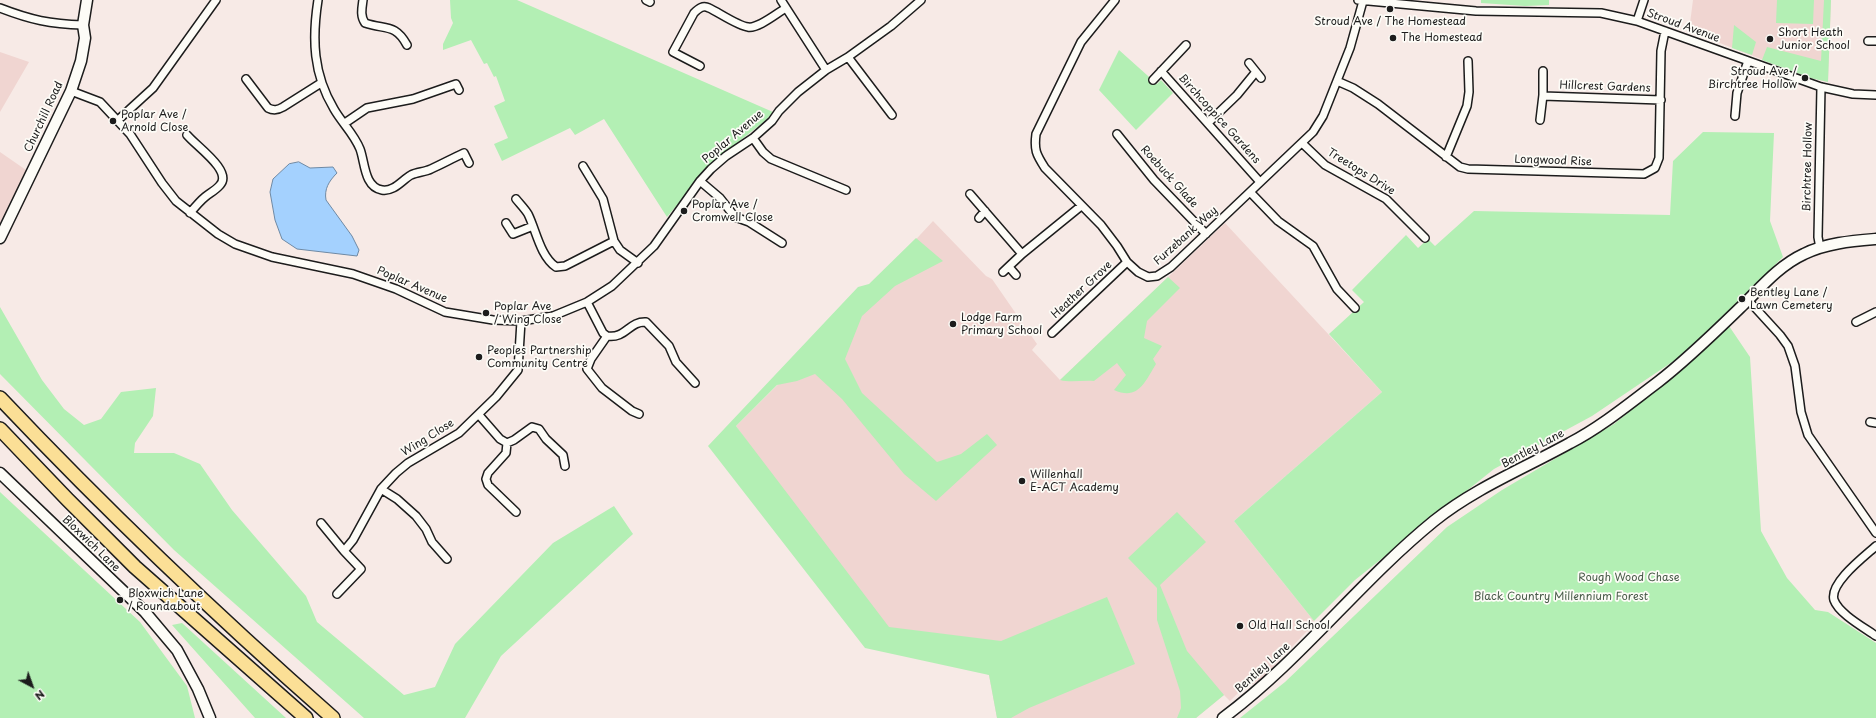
<!DOCTYPE html>
<html>
<head>
<meta charset="utf-8">
<style>
  body { margin:0 }
  #map { position:relative; width:1876px; height:718px; overflow:hidden; background:#f7eae6; font-family:"Playpen Sans",sans-serif }
  canvas { display:block }
  .north { position:absolute; left:12px; top:666px; width:40px; height:40px; -webkit-text-stroke:3px #fdfcf7; paint-order:stroke; rotate:139deg; font-size:11px; font-weight:700; line-height:16px; text-align:center; color:#1c1c1c }
  .north::after { content:''; display:block; margin:auto; width:14px; height:18px; background:#1c1c1c; clip-path:polygon(50% 0,100% 100%,50% 72%,0 100%) }
</style>
</head>
<body>
<div id="map">
<canvas width="1876" height="718"></canvas>
<div class="north">N</div>
</div>
<script>
const ctx = document.querySelector('canvas').getContext('2d');
ctx.lineJoin = 'round';
function fill(path, color) {
  ctx.fillStyle = color;
  ctx.fill(path, 'evenodd');
}
function stroke(path, color, width, dash) {
  ctx.strokeStyle = color;
  ctx.lineWidth = width;
  ctx.lineCap = dash ? 'butt' : 'round';
  ctx.setLineDash(dash || []);
  ctx.stroke(path);
}
function label(font, color, halo, rows, align = 'center') {
  ctx.font = font + ' "Playpen Sans",sans-serif';
  ctx.lineWidth = 3.5;
  ctx.setLineDash([]);
  ctx.textBaseline = 'middle';
  ctx.strokeStyle = halo;
  ctx.fillStyle = color;
  for (const [text, x, y, turn = 0] of rows) {
    ctx.save();
    ctx.translate(x, y);
    ctx.rotate((+turn || 0) * Math.PI / 180);
    ctx.textAlign = isNaN(turn) ? turn : align;
    if (halo) ctx.strokeText(text, 0, 0);
    ctx.fillText(text, 0, 0);
    ctx.restore();
  }
}
fill(new Path2D(`
  M1693,0h138l-3,82 -18,-4 -121,-47z
  M0,52l29,10 -29,50z
  M0,152l26,18 -26,53z
  M933,221l53,55 6,3 45,65 -5,6 28,30 165,-157 157,169 -148,129 80,100 -5,11 -2,-1 -47,50 -10,4 -7,-3 -3,3 2,4 -12,12 -6,-6 -28,23h-199l-8,-43 -105,-40 -148,-209 80,-79z`), '#f0d5d1');
fill(new Path2D(`
  M450,0h67l256,112 -8,9 -51,40 -47,56 -63,-98 -29,16 -5,-7 -68,33 -8,-17 14,-6 -14,-32 11,-5 -9,-25 -2,1 -7,-14 -3,1 -13,-24 -28,10v-6l10,-21 -2,-5z
  M1481,0h68v5l-24,1 -44,-3z
  M1777,0h37l-1,24 -37,-1z
  M1824,0h7l-3,82 -18,-4 -48,-18 5,-13 54,14z
  M1734,25l22,17 -4,13 -20,-7z
  M1119,50l38,34 4,-4 12,13 -37,37 -37,-40z
  M1703,132l71,1 -4,88 13,36 -99,97 -92,62 -98,53 -139,111 -41,41 -80,-100 148,-129 -53,-58 35,-32 -12,-12 54,-55 12,13 10,-9 7,7 39,-35 196,4 3,-54z
  M916,238l27,23 -48,25 -33,30 -17,43 17,34 75,69 24,-8 26,-20 10,11 -61,56 -32,-27 -62,-75 -27,-25 -18,7 -20,4 -41,41 153,201 112,14 106,-44 28,67 -106,44 -18,10h-14l-8,-43 -124,-27 -157,-202 150,-159 11,-3z
  M1168,277l12,11 -33,33 -3,17 18,8 -9,13 3,5c-11,18 -18,37 -42,26l12,-15 -9,-12 -23,18c-12,-1 -23,2 -34,-1z
  M0,307l42,73 22,29 20,16 17,-6 20,-27 35,-4 -3,28 -18,27 -1,10h40l26,11 32,46 74,86 11,26 87,73 31,-8 20,-43 98,-101 61,-37 19,28 -132,122 -36,62h-101l-190,-168 -174,-176z
  M1729,326l21,31 11,174 26,47 28,32 13,2 48,31v75h-636l45,-36 162,-155 55,-37 112,-66 85,-69z
  M0,492l140,130 47,64 8,32h-195z
  M1177,512l29,30 -46,43 27,66 37,44 -28,23h-19l4,-10 -1,-17 -23,-71v-32l-29,-30z
  M182,623l104,95h-31l-83,-93z`), '#b3efb4');
const water = new Path2D(`
  M299,162l11,6 23,-1 4,6c-8,8 -13,16 -11,27l26,36 7,14 -2,6 -60,-7 -15,-10 -7,-19 -5,-28 3,-13 16,-15z`);
fill(water, '#a4d1fe');
stroke(water, '#6e89a4', 1);
const street = new Path2D(`
  M318,0c-6,39 -5,74 16,109 8,14 20,25 26,40 5,13 4,38 22,41 12,2 20,-10 29,-15 6,-3 14,-3 20,-6 11,-5 22,-11 33,-16l5,10
  M363,0c-1,8 -3,16 2,23 20,7 30,0 42,22
  M646,0l4,2
  M781,0l45,70
  M1115,0l-34,42 -45,92c-2,16 0,20 9,34l56,57 16,21 10,16 11,10 10,5 9,-1 14,-9 142,-135 10,-16 27,-68 13,-47
  M1358,0l118,11 125,2 36,8 184,66 32,7 23,1
  M0,8c31,12 50,16 83,17
  M1637,21l7,-21
  M1868,41h8
  M848,57l44,58
  M1249,63l12,15
  M700,66l-27,-14 21,-39c5,-5 9,-8 15,-5 9,4 29,18 39,19 10,2 29,-14 38,-19
  M1161,71l99,111
  M1543,71v25l118,4
  M246,79l22,29c6,3 10,2 15,-1l38,-24
  M1153,80l33,-35
  M1337,81l16,7 25,16 82,63 8,2 176,5 11,-6 4,-10 2,-107 4,-20
  M71,91l29,11 30,32 32,49 14,18 42,33 17,10 37,13 81,17 43,15 49,23 48,8 28,1 32,-5 34,-14 25,-16 42,-40 46,-65 11,-12 15,-13 27,-18 19,-17 7,-10 19,-19 28,-22 22,-13 43,-31 30,-26
  M1735,116l2,-23 11,-32
  M118,120l35,-32 63,-88
  M1540,120l3,-25
  M345,123l22,-15 46,-9 43,-15 3,6
  M1208,123l29,-28 18,-22
  M1117,134l37,46 52,54
  M187,135c9,11 46,36 33,50 -4,5 -10,8 -15,12 -5,4 -10,10 -15,16
  M753,138l10,14 8,7 75,31
  M1302,143l23,22 61,34 39,39
  M1446,157l21,-51 2,-14 -1,-31
  M700,181l20,17 15,19 14,5 33,21
  M1250,192l28,29 35,25 24,43 18,19
  M970,194l52,60 59,-48
  M516,199c4,5 9,10 12,15 8,16 12,42 28,53l9,-1 49,-25 -11,-42 -20,-33
  M979,218l6,-7
  M506,223l7,11 20,-8
  M614,241l6,9 18,13
  M1820,248l-2,-11 3,-150
  M1009,267l7,8
  M1003,272l19,-18
  M1748,300l32,35 8,11 7,20 6,46 7,23 68,98
  M587,302l16,31 4,3
  M1856,322l20,-10
  M1052,333l75,-71
  M639,414l-7,-3 -30,-23 -15,-19 4,-10 16,-23c19,3 22,-15 39,-14l23,24 7,16 19,21
  M479,415l21,24 7,4
  M1870,422l6,1
  M381,489l16,10 19,17 10,13 6,13 15,17
  M516,512l-28,-27 -2,-6 2,-6 18,-20 1,-10 7,-3 18,-13 7,2 7,10 17,16 2,11
  M321,523l23,28
  M1876,546c-11,10 -47,37 -42,54 5,14 31,28 42,36
  M337,594l24,-25 -17,-18 9,-11 28,-51 15,-16 12,-10 51,-30 37,-36 22,-27 3,-49`);
const secondary = new Path2D(`
  M0,238l71,-147 10,-30 4,-23 -2,-13 4,-25
  M0,473l145,139 32,38 21,39 12,29
  M1223,718c78,-58 136,-136 211,-197 41,-33 91,-53 136,-78 31,-16 60,-40 88,-61 31,-24 58,-51 86,-78 18,-18 36,-39 60,-50 22,-11 48,-13 72,-15`);
const highway = new Path2D(`
  M0,398c106,112 217,218 333,320
  M0,429l67,70 68,68 171,151`);
stroke(street, '#1c1c1c', 10);
stroke(secondary, '#1c1c1c', 13);
stroke(highway, '#1c1c1c', 16);
stroke(street, '#fdfcf7', 7);
stroke(secondary, '#fdfcf7', 10);
stroke(highway, '#fbdf96', 13);
for (const [x, y, r, color] of [
  [1390,9,4,"#1c1c1c"],
  [1393,38,4,"#1c1c1c"],
  [1770,39,4,"#1c1c1c"],
  [1805,78,4,"#1c1c1c"],
  [113,121,4,"#1c1c1c"],
  [684,211,4,"#1c1c1c"],
  [1742,299,4,"#1c1c1c"],
  [486,313,4,"#1c1c1c"],
  [953,324,4,"#1c1c1c"],
  [479,357,4,"#1c1c1c"],
  [1022,481,4,"#1c1c1c"],
  [120,600,4,"#1c1c1c"],
  [1240,626,4,"#1c1c1c"]
]) {
  const dot = new Path2D();
  dot.arc(x, y, r, 0, 2 * Math.PI);
  ctx.fillStyle = color;
  ctx.fill(dot);
  stroke(dot, '#fdfcf7', 1.5);
}
label('11px', '#1c1c1c', '#fdfcf7', [
  ["Stroud Ave / The Homestead",1390,22,"center"],
  ["Short Heath",1778,33],
  ["Junior School",1778,46],
  ["The Homestead",1401,38],
  ["Stroud Ave /",1797,72,"right"],
  ["Birchtree Hollow",1797,85,"right"],
  ["Poplar Ave /",121,115],
  ["Arnold Close",121,128],
  ["Poplar Ave /",692,205],
  ["Cromwell Close",692,218],
  ["Bentley Lane /",1750,293],
  ["Lawn Cemetery",1750,306],
  ["Poplar Ave",494,307],
  ["/ Wing Close",494,320],
  ["Lodge Farm",961,318],
  ["Primary School",961,331],
  ["Peoples Partnership",487,351],
  ["Community Centre",487,364],
  ["Willenhall",1030,475],
  ["E-ACT Academy",1030,488],
  ["Bloxwich Lane",128,594],
  ["/ Roundabout",128,607],
  ["Old Hall School",1248,626]
], 'left');
label('11px', '#1c1c1c', '#fdfcf7', [
  ["Stroud Avenue",1683,26,20],
  ["Hillcrest Gardens",1605,87,2],
  ["Churchill Road",44,117,-65],
  ["Birchcoppice Gardens",1219,119,48],
  ["Poplar Avenue",733,137,-40],
  ["Longwood Rise",1553,161,2],
  ["Birchtree Hollow",1808,167,-89],
  ["Treetops Drive",1361,172,32],
  ["Roebuck Glade",1169,177,48],
  ["Furzebank Way",1186,236,-42],
  ["Poplar Avenue",412,285,23],
  ["Heather Grove",1082,290,-43],
  ["Wing Close",428,438,-32],
  ["Bentley Lane",1533,449,-28],
  ["Bloxwich Lane",91,544,44],
  ["Bentley Lane",1263,668,-42]
]);
label('11px', '#495b4a', '#fdfcf7', [
  ["Rough Wood Chase",1629,578],
  ["Black Country Millennium Forest",1561,597]
]);
</script>
</body>
</html>
